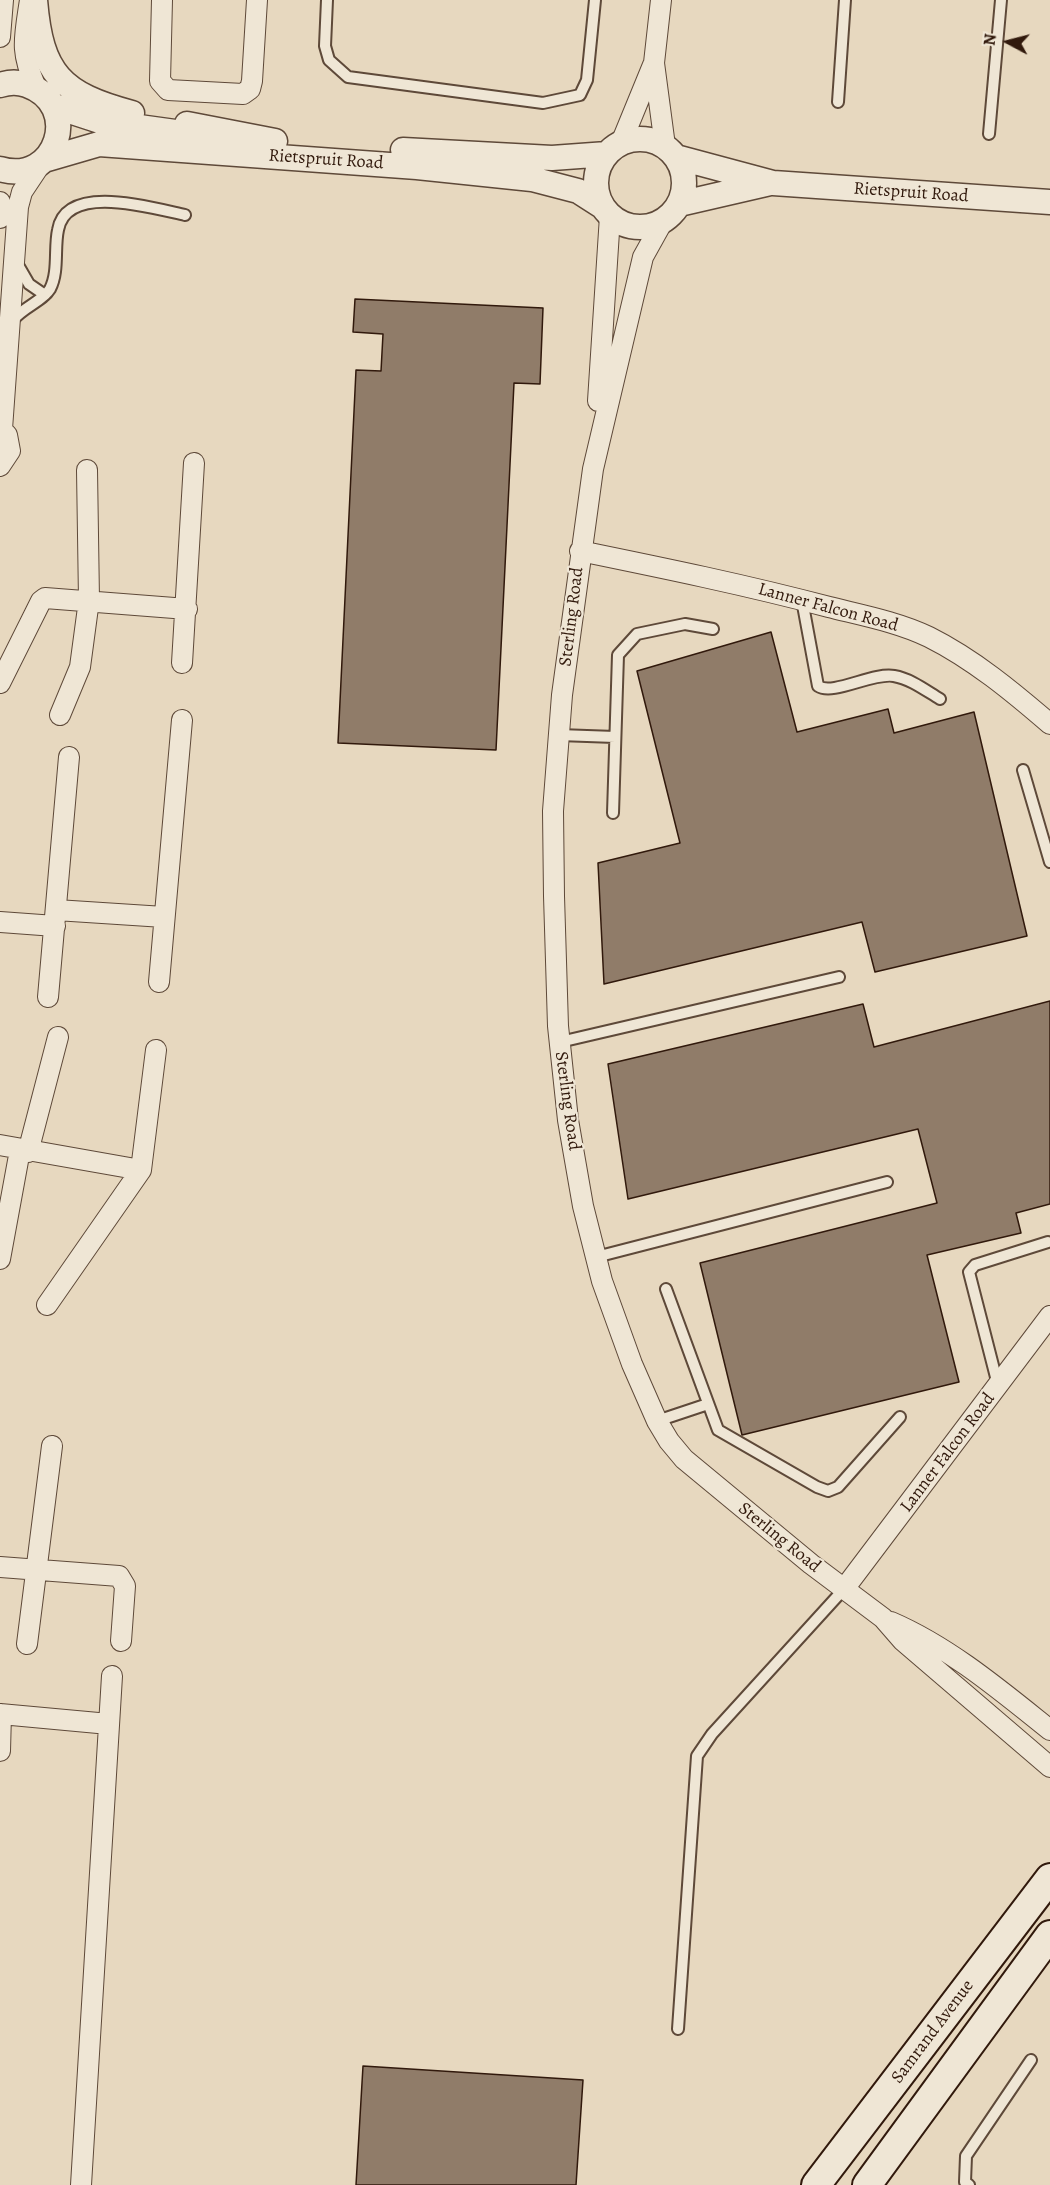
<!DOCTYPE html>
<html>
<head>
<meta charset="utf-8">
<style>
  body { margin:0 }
  #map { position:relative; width:1050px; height:2185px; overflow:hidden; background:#e7d8bf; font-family:Alegreya,serif }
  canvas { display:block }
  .north { position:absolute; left:978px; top:12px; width:60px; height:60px; -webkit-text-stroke:4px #efe6d5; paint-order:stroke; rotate:277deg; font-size:16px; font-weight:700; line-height:24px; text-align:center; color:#31190c }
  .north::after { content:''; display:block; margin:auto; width:21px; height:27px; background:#31190c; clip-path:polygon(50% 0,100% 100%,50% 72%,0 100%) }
</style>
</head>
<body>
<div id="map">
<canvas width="1050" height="2185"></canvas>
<div class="north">N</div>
</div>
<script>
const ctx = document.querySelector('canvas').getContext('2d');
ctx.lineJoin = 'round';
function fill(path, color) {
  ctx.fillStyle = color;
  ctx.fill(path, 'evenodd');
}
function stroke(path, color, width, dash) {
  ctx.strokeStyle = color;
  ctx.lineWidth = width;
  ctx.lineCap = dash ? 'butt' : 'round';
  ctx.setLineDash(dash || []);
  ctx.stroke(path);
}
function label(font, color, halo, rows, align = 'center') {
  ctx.font = font + ' Alegreya,serif';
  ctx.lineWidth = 4.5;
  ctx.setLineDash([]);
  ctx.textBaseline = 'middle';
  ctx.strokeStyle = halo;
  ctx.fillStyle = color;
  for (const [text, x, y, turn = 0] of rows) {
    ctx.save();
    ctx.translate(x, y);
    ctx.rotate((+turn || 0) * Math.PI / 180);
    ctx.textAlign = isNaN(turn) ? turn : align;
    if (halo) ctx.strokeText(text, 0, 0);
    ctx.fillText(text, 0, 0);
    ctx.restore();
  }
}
const building = new Path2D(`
  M355,299l188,9 -3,76 -26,-1 -18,367 -158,-7 18,-373 25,1 2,-37 -30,-2z
  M771,632l26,100 91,-23 6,24 80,-21 53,224 -152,36 -13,-50 -258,62 -6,-121 82,-20 -43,-172z
  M1050,1001v203l-34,9 5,20 -94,22 32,127 -217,53 -42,-172 237,-60 -19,-74 -290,70 -20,-135 255,-60 11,43z
  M363,2066l220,14 -7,105h-220z`);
fill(building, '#907c69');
stroke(building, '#31190c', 1.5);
const service = new Path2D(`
  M327,0l-2,46 4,14 19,17 195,26 37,-8 7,-15 8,-80
  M838,102l7,-102
  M989,134l12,-134
  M18,265l11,19 16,11
  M12,321c11,-14 31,-20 38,-32 9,-17 4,-41 8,-59 8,-48 95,-22 127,-15
  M802,600l16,86c15,10 55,-14 76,-10 17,3 31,14 46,23
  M559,735l56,2
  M1023,770l27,92
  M613,813l5,-158 19,-21 48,-10 28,5
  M560,1042l279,-65
  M596,1257l291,-75
  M666,1289l52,141 99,57 11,4 10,-4 62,-70
  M998,1385l-29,-113 6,-7 73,-23
  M657,1421l51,-17
  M678,2029l19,-273 15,-22 132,-145
  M969,2185l-4,-3 1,-26 65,-96`);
const minor = new Path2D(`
  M30,0c-6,40 -10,50 6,88
  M162,0l-2,81 8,9 75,4 7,-5 2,-8 5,-81
  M661,0l-7,63 11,83
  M0,37l3,-37
  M621,143l32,-78
  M0,202v16
  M663,221l-20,36 -50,212 -31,226 -9,116 1,85 4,130 10,94 15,86 19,75 30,83 25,57 12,20 15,18 127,105 72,54 20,23 147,126
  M598,401l12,-185
  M0,428l7,7 3,16 -10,15
  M2,429l16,-222 4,-15 18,-27
  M580,551c83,17 166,34 249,56 32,8 69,15 100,30 44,22 84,55 121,87
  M182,663l12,-200
  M0,683l41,-82 4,-3 142,11
  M60,715l20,-48 9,-67 -2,-130
  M56,910l108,7
  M0,922l55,4
  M159,982l23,-262
  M48,997l21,-240
  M0,1145l141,25 15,-120
  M28,1152l30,-115
  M0,1259l20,-109
  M47,1305l94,-135
  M0,1567l119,9 6,10 -4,55
  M844,1589l206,-273
  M891,1622c58,25 109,68 159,108
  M27,1644l25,-198
  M0,1714l109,10
  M0,1751l1,-37
  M81,2185l31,-509`);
const tertiary = new Path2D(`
  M35,0c6,74 26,94 97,113
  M0,85c9,-3 19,-3 27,0 56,20 30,101 -27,84
  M54,106l49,16 101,14
  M187,124l88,17
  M596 183a44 44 0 1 1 88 0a44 44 0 1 1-88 0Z
  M403,150l149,8 55,-4
  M676,157l97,26 277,19
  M44,160l55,-16 318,23 115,12 46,12 25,16
  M679,204l91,-21`);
const secondary = new Path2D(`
  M816,2185l234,-307
  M867,2185l183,-250`);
stroke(service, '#5e4939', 14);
stroke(minor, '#5e4939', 22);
stroke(tertiary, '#5e4939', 27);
stroke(secondary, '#31190c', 32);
stroke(service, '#efe6d5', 10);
stroke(minor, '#efe6d5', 20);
stroke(tertiary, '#efe6d5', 24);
stroke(secondary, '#efe6d5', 28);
label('18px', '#31190c', '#efe6d5', [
  ["Rietspruit Road",326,160,4],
  ["Rietspruit Road",911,193,4],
  ["Lanner Falcon Road",828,608,15],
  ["Sterling Road",572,617,-83],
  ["Sterling Road",567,1101,82],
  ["Lanner Falcon Road",948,1453,-53],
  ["Sterling Road",779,1538,39],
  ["Samrand Avenue",933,2032,-53]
]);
</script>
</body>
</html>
